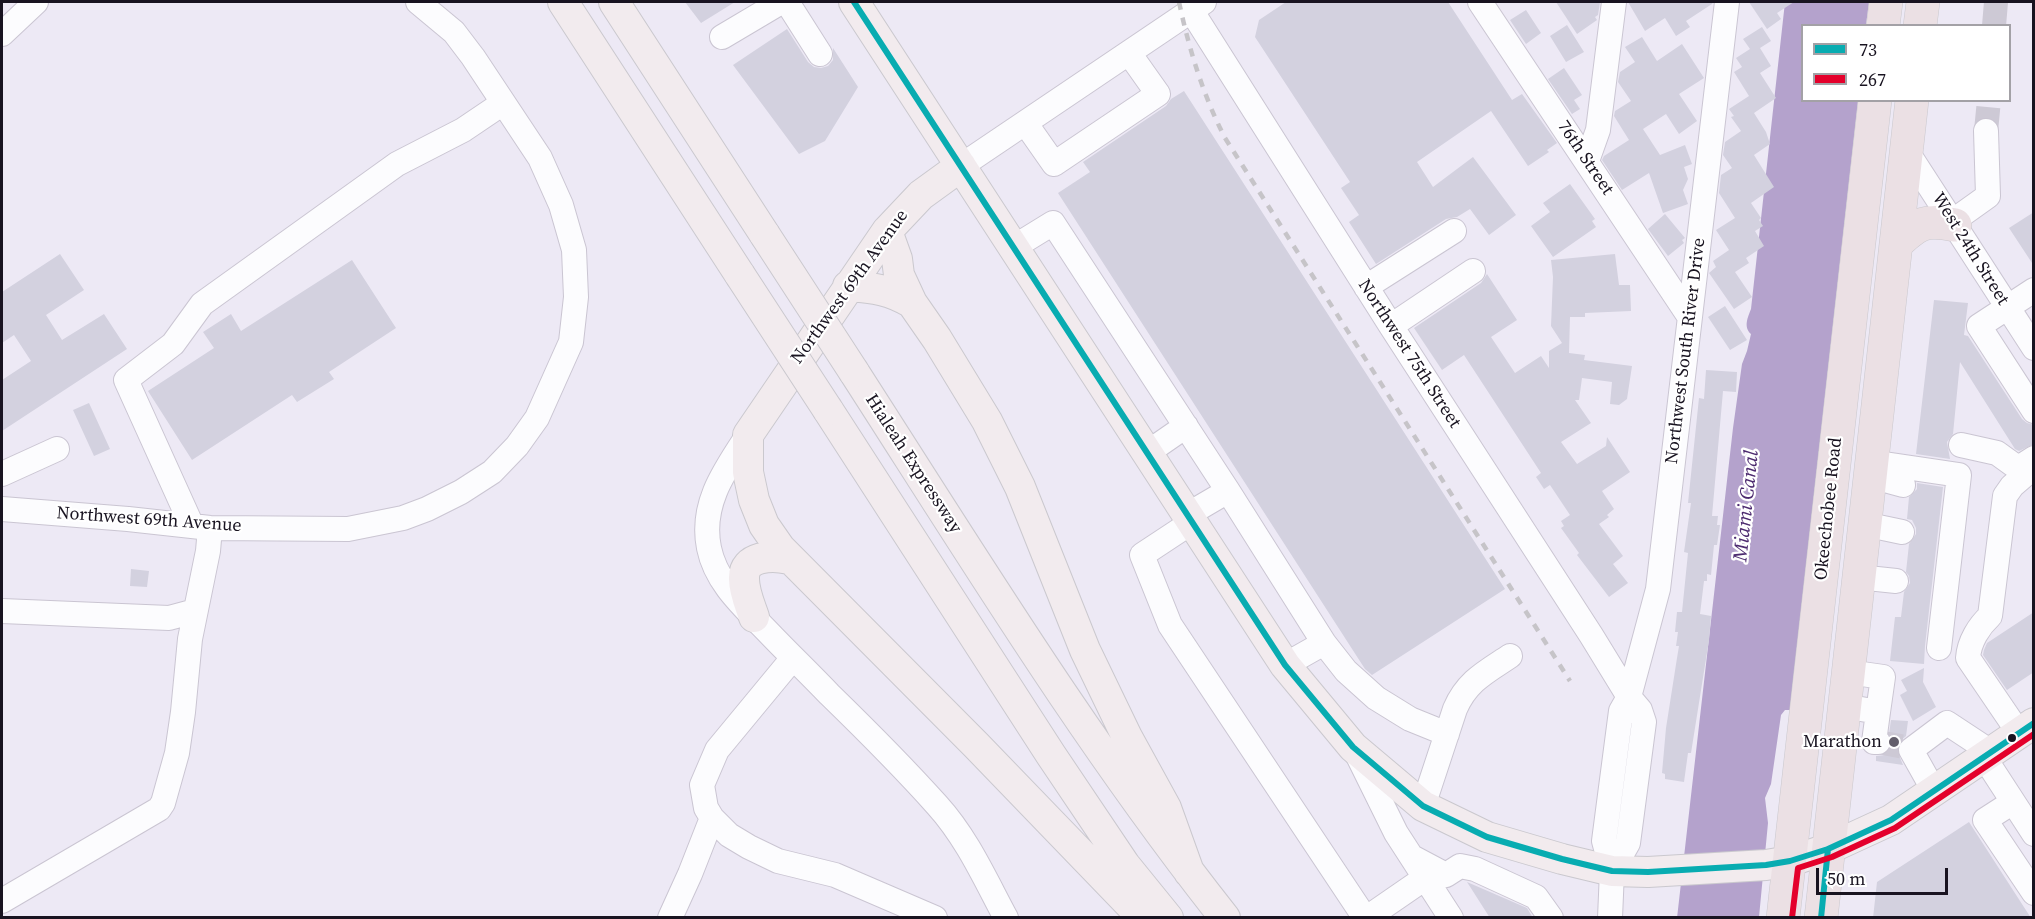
<!DOCTYPE html>
<html>
<head>
<meta charset="utf-8">
<style>
  body { margin:0 }
  #map { position:relative; width:2035px; height:919px; overflow:hidden; background:#ede9f5; font-family:"Source Serif 4",serif }
  canvas { display:block }
  .frame { position:absolute; inset:0; border:3px solid #181320; pointer-events:none }
  .legend { position:absolute; left:1801px; top:24px; width:210px; height:78px; box-sizing:border-box; background:#fff; border:2px solid #a3a1a6; margin:0; padding:8px 10px; list-style:none; font-size:18px; color:#181320 }
  .legend li { display:flex; align-items:center; gap:12px; height:30px }
  .legend b { width:30px; border:2px solid #a3a1a6 }
  .scale { position:absolute; left:1816px; top:868px; width:132px; height:27px; box-sizing:border-box; border:3px solid #181320; border-top:0; padding-left:8px; font-size:18px; line-height:21px; white-space:nowrap; color:#181320; -webkit-text-stroke:4px #fff; paint-order:stroke }
</style>
</head>
<body>
<div id="map">
<canvas width="2035" height="919"></canvas>
<div class="frame"></div>
<ul class="legend">
<li><b style="height:8px;background:#08acb1"></b>73</li>
<li><b style="height:8px;background:#e4002b"></b>267</li>
</ul>
<div class="scale">50 m</div>
</div>
<script>
const ctx = document.querySelector('canvas').getContext('2d');
ctx.lineJoin = 'round';
function fill(path, color) {
  ctx.fillStyle = color;
  ctx.fill(path, 'evenodd');
}
function stroke(path, color, width, dash) {
  ctx.strokeStyle = color;
  ctx.lineWidth = width;
  ctx.lineCap = dash ? 'butt' : 'round';
  ctx.setLineDash(dash || []);
  ctx.stroke(path);
}
function label(font, color, halo, rows, align = 'center') {
  ctx.font = font + ' "Source Serif 4",serif';
  ctx.lineWidth = 4.5;
  ctx.setLineDash([]);
  ctx.textBaseline = 'middle';
  ctx.strokeStyle = halo;
  ctx.fillStyle = color;
  for (const [text, x, y, turn = 0] of rows) {
    ctx.save();
    ctx.translate(x, y);
    ctx.rotate((+turn || 0) * Math.PI / 180);
    ctx.textAlign = isNaN(turn) ? turn : align;
    if (halo) ctx.strokeText(text, 0, 0);
    ctx.fillText(text, 0, 0);
    ctx.restore();
  }
}
fill(new Path2D(`
  M1785,2h84l-3,23 -64,1v74l56,1 -68,609h-5l-4,5 -10,69 -6,14 3,25 -9,94 -82,1 56,-490 9,-64 5,-13 4,-17c-8,-7 -3,-17 0,-25z`), '#b4a2cc');
fill(new Path2D(`
  M685,2h50l-34,21z
  M1286,2h162l64,98 10,-6 35,49 -10,7 2,2 -21,14 -37,-55 -74,51 16,25 40,-30 43,58 -27,20 -19,-26 -13,8 -11,2 -70,45 -27,-42 10,-7 -18,-27 9,-6 -95,-145 4,-17z
  M1556,2h44l-2,13 -3,2 2,3 -20,14z
  M1628,2h85l-1,2 -26,17 4,6 -14,9 -11,-18 -20,13z
  M1749,2h45l-17,11 4,6 -14,10z
  M1526,10l15,23 -15,11 -16,-24z
  M1567,25l17,27 -18,10 -16,-26z
  M1762,27l9,14 -11,7 11,18 -11,7 16,25 -22,15 12,19 4,12 -16,11 20,32 -23,16 10,15 -2,2 4,6 -8,5 9,15 -18,12 3,5 -14,9 17,25 -18,12 -25,-36 7,-6 -3,-6 16,-11 -13,-20 19,-12 -16,-25 2,-18 11,-7 -9,-13 2,-13 16,-11 -10,-14 3,-1 -5,-7 20,-13 -15,-24 8,-5 -6,-9 14,-9 -7,-10z
  M787,29l21,33 6,5 7,1 7,-2 5,-6v-12l25,39 -33,54 -26,13 -66,-89z
  M1642,37l15,24 25,-17 22,34 -25,16 18,27 -18,13 -13,-20 -23,15 17,26 25,-10 7,19 -8,3 4,12 -5,11 5,14 -25,9 -14,-40 -27,17 -20,-30 2,-4 25,-16 -15,-24 1,-5 16,-10 -13,-19 2,-10 15,-10 -10,-15z
  M1564,68l18,27 -8,5 6,9 -8,5 -24,-35z
  M1184,91l321,498 -133,86 -7,-6 -307,-476 32,-21 -7,-10 83,-56 5,-7z
  M1570,184l25,35 -3,2 4,6 -43,30 -22,-31 19,-14 -7,-9z
  M2034,212v54l-25,-38z
  M1665,214l20,24 -3,2 2,3 -16,13 -20,-27z
  M60,254l24,36 -38,25 16,25 42,-26 23,35 -125,82v-51l29,-19 -17,-26 -12,8v-51z
  M1615,254l4,31h11l1,26 -46,2v4h-15l-1,36 16,2 -1,5 48,6 -5,33 -8,6 -9,-1 2,-22 -30,-4 -3,22h-4l16,23 -30,19 16,22 29,-18 1,-9 23,35 -28,19 12,18 -7,6 2,2 -10,7 24,32 -10,8 15,19 -19,14 -32,-42 2,-2 -18,-25 3,-2 -3,-5 9,-6 -20,-30 -6,4 -8,-12 5,-4 -77,-118 -22,15 -28,-42 67,-45 6,-9 30,46 -26,17 24,36 26,-17 8,12v-17l13,-8 -11,-17 2,-49 -2,-17z
  M352,260l44,68 -67,44 5,7 -37,23 -5,-7 -100,65 -44,-69 66,-43 -11,-16 28,-18 10,17z
  M1934,300l34,3 -4,32 4,1 54,83 5,4 7,2v19l-15,7 -4,-2 -55,-87 -7,72 -6,8 3,17 -34,-5z
  M1725,306l22,34 -17,10 -22,-33z
  M1706,370l31,2 -1,20 -13,-1 -11,125h6l-1,9h3l-3,20h-3l-3,30 -4,-1v7h-3l-4,33 11,2 -2,24 -18,113h-3l-4,29 -19,-3v-5l-3,-1 4,-45 11,-70 2,-12h-3l2,-14h-3l2,-20h5l6,-59 -4,-1 7,-49h-3l11,-105 5,1z
  M89,403l21,46 -16,7 -21,-46z
  M1917,483l26,4 -18,159 -1,18 -34,-3 5,-44h6l3,-25 6,-9 -1,-7 -3,-4 3,-28 7,-10v-6l-4,-8 -5,-1 2,-22 8,-8z
  M131,569l18,2 -2,16 -17,-1z
  M2034,612v60l-27,18 -24,-35 1,-5 3,-7z
  M1924,668l-1,14 13,25 -23,14 -13,-26 7,-4 -6,-11z
  M1891,720l17,1 -2,15 -8,7 -1,7 6,15 -27,-4v-5l9,-1 6,-6 1,-8 -3,-7z
  M1969,822l62,96h-158l4,-36z
  M1467,882l60,26 6,10h-43z`), '#d3d1df');
stroke(new Path2D(`
  M1994,26l2,-24
  M1986,131l3,-31
  M1878,742l27,5`), '#cdc9d5', 24, [24, 12]);
const minor = new Path2D(`
  M787,2l33,52
  M1480,2l209,314
  M1191,10l200,316 200,309 38,62 11,13 4,12 -16,121 -16,28
  M2,34l34,-32
  M722,37l59,-35
  M1026,124l28,40 104,-70 -29,-41
  M1906,150l128,198
  M1587,161l11,-31 16,-128
  M961,166l243,-164
  M1953,221l35,-25 -2,-65
  M1014,247l39,-24 175,268 96,152 22,28 30,27 34,21 37,15
  M1366,287l88,-56
  M2034,290l-55,36 55,85
  M1391,326l82,-55
  M748,435c-23,35 -48,69 -39,113 7,35 35,59 59,84 20,21 41,41 61,62 37,36 74,73 108,111 30,33 48,74 69,113
  M1961,445l36,8 18,13 8,-1 11,-7
  M1147,453l39,-27
  M1871,462l88,13 -20,173
  M2,474l55,-25
  M1870,476l33,9
  M2,509l126,10 82,9 138,1 55,-11 24,-9 34,-17 31,-20 25,-26 20,-28 34,-76 5,-45 -2,-47 -13,-45 -21,-47 -67,-101 -19,-25 -36,-30
  M1187,515l41,-24
  M1192,522l-50,33 28,70 195,293
  M1864,524l38,8
  M192,526l-66,-146 47,-36 29,-40 195,-140 66,-34 40,-27
  M1858,577l38,4
  M2,611l167,7 26,-7
  M793,658l-76,92 -15,35 4,23 6,10 17,17 20,12 29,14 57,14 100,43
  M1285,665l39,-22
  M1844,706l34,6 5,-35 -35,-5
  M2019,733l-51,-75c1,-16 11,-32 22,-42l15,-120 7,-10 22,-19
  M1878,742h-4l4,-30
  M1356,752l40,81 55,85
  M1984,757l50,77
  M1934,791l-23,-41 36,-27 44,29
  M2013,802l-28,18 49,73
  M1423,806l32,-97c12,-28 31,-37 55,-53
  M1414,858l32,17 14,-9 15,3 61,28 15,21
  M2,901l157,-92 4,-6 14,-50 6,-41 7,-73 18,-88 2,-23
  M670,918l20,-44 22,-56
  M1367,918l58,-40
  M1610,918l2,-47 -8,-30 17,-130 8,-14 29,-108 69,-587`);
const major = new Path2D(`
  M563,2l177,273
  M614,2l151,233
  M854,2l431,663 68,82 70,59 64,31 75,22 50,12 36,1 118,-7 24,-4 38,-12 63,-29 143,-97
  M961,166l-40,29 -34,36 -139,204v37l6,28 10,25 16,23 196,197 167,173
  M887,231l10,28 2,16 13,28 25,36 50,82 33,66 65,163 42,87 39,71 23,64
  M848,286c27,2 42,4 64,17
  M854,372c119,185 234,373 371,546
  M828,410l223,345 74,110 43,53
  M754,617c-4,-12 -10,-25 -10,-38 -1,-24 29,-24 45,-20`);
const highway = new Path2D(`
  M1883,26l3,-24
  M1920,26l3,-24
  M1896,244c22,-21 28,-25 59,-19
  M1783,918l92,-818
  M1821,918l91,-818`);
stroke(minor, '#cac5d2', 26);
stroke(major, '#cac8ce', 32);
stroke(highway, '#cac8ce', 34);
stroke(minor, '#fcfcfe', 24);
stroke(major, '#f2ebee', 30);
stroke(highway, '#ebe0e4', 33);
stroke(new Path2D(`
  M1179,2c10,47 24,93 46,136l345,543`), '#c6c4c8', 4.5, [8, 8]);
const majorBridge = new Path2D(`
  M765,235l89,137
  M740,275l88,135`);
stroke(majorBridge, '#cac8ce', 32, []);
stroke(majorBridge, '#f2ebee', 30);
stroke(new Path2D(`
  M854,2l431,663 68,82 70,59 64,31 75,22 50,12 36,1 118,-7 24,-4 38,-12 63,-29 143,-97
  M1821,918l7,-69`), '#08acb1', 6);
stroke(new Path2D(`
  M1792,918l6,-50 34,-11 63,-29 139,-94`), '#e4002b', 6);
for (const [x, y, r, color] of [
  [2012,738,5,"#181320"],
  [1894,742,6,"#635e6b"]
]) {
  const dot = new Path2D();
  dot.arc(x, y, r, 0, 2 * Math.PI);
  ctx.fillStyle = color;
  ctx.fill(dot);
  stroke(dot, '#fff', 2);
}
label('18px', '#181320', '#fff', [
  ["76th Street",1585,158,56],
  ["West 24th Street",1970,249,58],
  ["Northwest 69th Avenue",850,287,-54],
  ["Northwest South River Drive",1686,351,-83],
  ["Northwest 75th Street",1409,354,57],
  ["Hialeah Expressway",913,464,57],
  ["Okeechobee Road",1829,509,-84],
  ["Northwest 69th Avenue",149,520,4]
]);
label('18px', '#181320', '#fff', [
  ["Marathon",1882,742]
], 'right');
label('italic 20px', '#4c2a6f', '#fff', [
  ["Miami Canal",1747,506,-84]
]);
</script>
</body>
</html>
